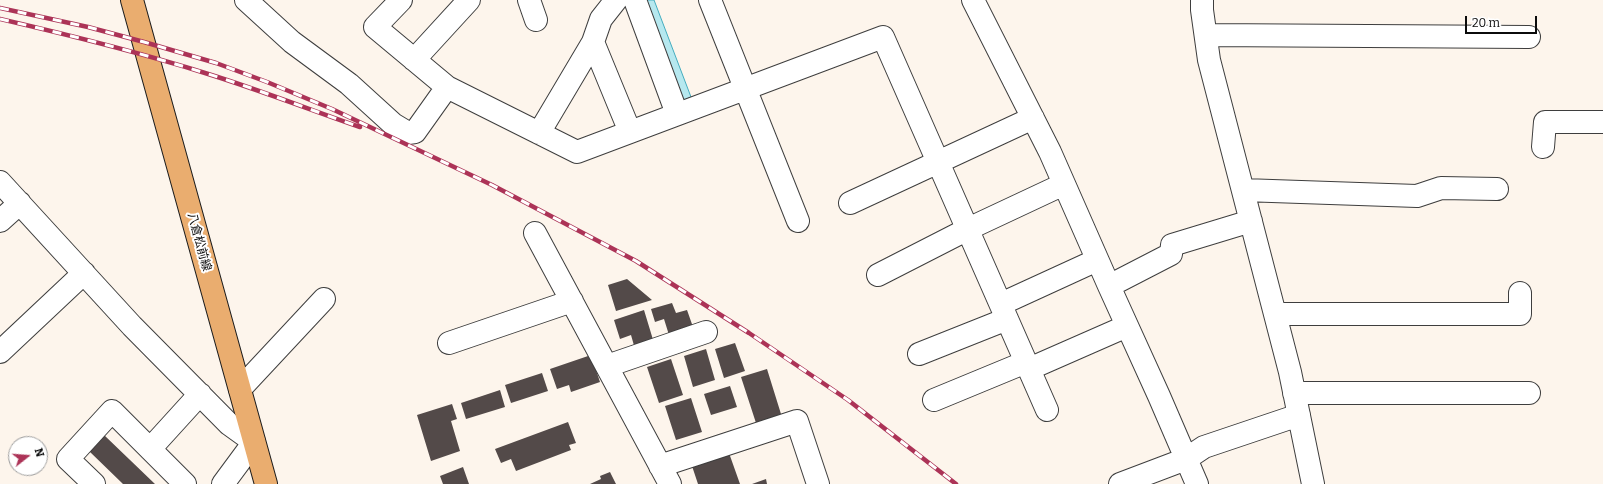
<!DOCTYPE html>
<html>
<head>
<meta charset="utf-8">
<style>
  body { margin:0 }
  #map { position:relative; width:1603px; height:484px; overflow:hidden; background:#fdf5ec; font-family:Bitter,serif }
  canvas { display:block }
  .north { position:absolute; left:8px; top:436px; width:40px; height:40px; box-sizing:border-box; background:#fff; border:1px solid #9d9d9d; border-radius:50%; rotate:73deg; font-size:11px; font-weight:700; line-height:16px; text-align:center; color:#0b0b0b }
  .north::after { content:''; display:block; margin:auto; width:14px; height:18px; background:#ac3357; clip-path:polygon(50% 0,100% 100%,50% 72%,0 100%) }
  .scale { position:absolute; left:1465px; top:16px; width:72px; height:18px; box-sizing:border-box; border:2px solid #0b0b0b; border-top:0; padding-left:5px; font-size:12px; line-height:14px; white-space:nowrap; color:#0b0b0b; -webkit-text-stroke:3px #fff; paint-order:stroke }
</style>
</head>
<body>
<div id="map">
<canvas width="1603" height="484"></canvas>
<div class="north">N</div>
<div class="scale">20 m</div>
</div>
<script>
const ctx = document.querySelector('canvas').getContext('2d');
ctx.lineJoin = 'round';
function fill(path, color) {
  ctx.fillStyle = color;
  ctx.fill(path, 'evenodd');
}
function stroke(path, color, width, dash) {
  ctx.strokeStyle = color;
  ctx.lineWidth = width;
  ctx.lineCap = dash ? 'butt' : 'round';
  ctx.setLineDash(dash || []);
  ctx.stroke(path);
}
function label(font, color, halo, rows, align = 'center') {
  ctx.font = font + ' Bitter,"Noto Sans JP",serif';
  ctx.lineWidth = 4;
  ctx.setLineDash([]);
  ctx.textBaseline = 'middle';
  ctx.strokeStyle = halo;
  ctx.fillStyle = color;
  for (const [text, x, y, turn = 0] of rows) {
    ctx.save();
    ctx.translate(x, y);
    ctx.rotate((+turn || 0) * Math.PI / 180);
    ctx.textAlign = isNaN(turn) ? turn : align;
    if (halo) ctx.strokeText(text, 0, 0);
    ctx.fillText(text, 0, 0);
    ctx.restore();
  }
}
const water = new Path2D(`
  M646,0h8l37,97 -8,4z`);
fill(water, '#b6e8ef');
stroke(water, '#45acbe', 1);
fill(new Path2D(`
  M627,279l25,21 -36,11 -8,-26z
  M672,303l4,10 11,-3 6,17 -24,8 -5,-16 -9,3 -4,-13z
  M644,310l10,33 -19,6 -4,-14 -11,4 -6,-19z
  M735,343l10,28 -21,7 -9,-29z
  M706,349l9,31 -22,7 -9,-31z
  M591,355l9,27 -29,10 -2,-7 -12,4 -7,-20z
  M671,359l12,36 -24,8 -12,-36z
  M767,369l14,45 -25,9 -15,-46z
  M542,373l6,18 -37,12 -6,-18z
  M730,386l7,21 -26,8 -7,-21z
  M500,390l5,17 -39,12 -5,-16z
  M691,398l11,34 -26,8 -11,-34z
  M452,404l5,15 -6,2 9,30 -29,10 -14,-46z
  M568,422l8,21 -7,2 2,5 -55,21 -5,-12 -10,4 -6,-14z
  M104,435l51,49h-32l-34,-33z
  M729,453l11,31h-42l-6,-18z
  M463,467l6,17h-26l-3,-8z
  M610,472l6,12h-26l11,-5 -1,-3z
  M766,479l1,5h-15z`), '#534a49');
const minor = new Path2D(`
  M246,0l46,42 57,42 44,40 15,9 7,-1 32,-45
  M401,0l-26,27 72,60 130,65 306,-115 164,373
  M529,0l7,20
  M635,0l42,114
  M710,0l88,221
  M973,0l77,152 59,134 50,110 38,88
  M1202,0v10l7,50 81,312 23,112
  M1206,35l323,2
  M593,42l37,90
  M414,60l55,-60
  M539,133l54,-91 8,-23 15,-19
  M1543,147l2,-25h58
  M0,182l132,144 97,98 25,18 -31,42
  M1243,190l174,6 24,-8 56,1
  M850,203l183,-85
  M0,221l20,-18
  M535,233l135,251
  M878,275l90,-46 96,-45
  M1109,286l62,-32 1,-9 79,-24
  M1001,304l96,-44
  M1275,314h245v-21
  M449,343l123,-42
  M0,352l84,-79
  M919,354l88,-35
  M607,366l99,-34
  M1029,369l98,-43
  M240,389l84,-90
  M1294,393h235
  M934,400l92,-38
  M150,449l50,-55
  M660,466l137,-45 21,63
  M94,484l-26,-25 44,-48 73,73
  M1120,484l66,-25 18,-12 95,-32`);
const major = new Path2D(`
  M132,0l134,484`);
stroke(minor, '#3e3e3e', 24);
stroke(major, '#1c1c1c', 24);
stroke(minor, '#fff', 22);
stroke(major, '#eaad6f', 22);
const rail = new Path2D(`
  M0,8l88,19 56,15 72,21 51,19 65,27 160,76 144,76 113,72 99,67 108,84
  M0,19c69,16 138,33 205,54 52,16 103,36 155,54`);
stroke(rail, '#ac3357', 4.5);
stroke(rail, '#fff', 3, [9]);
label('12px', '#0b0b0b', '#fff', [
  ["八倉松前線",199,242,75]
]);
</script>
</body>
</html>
